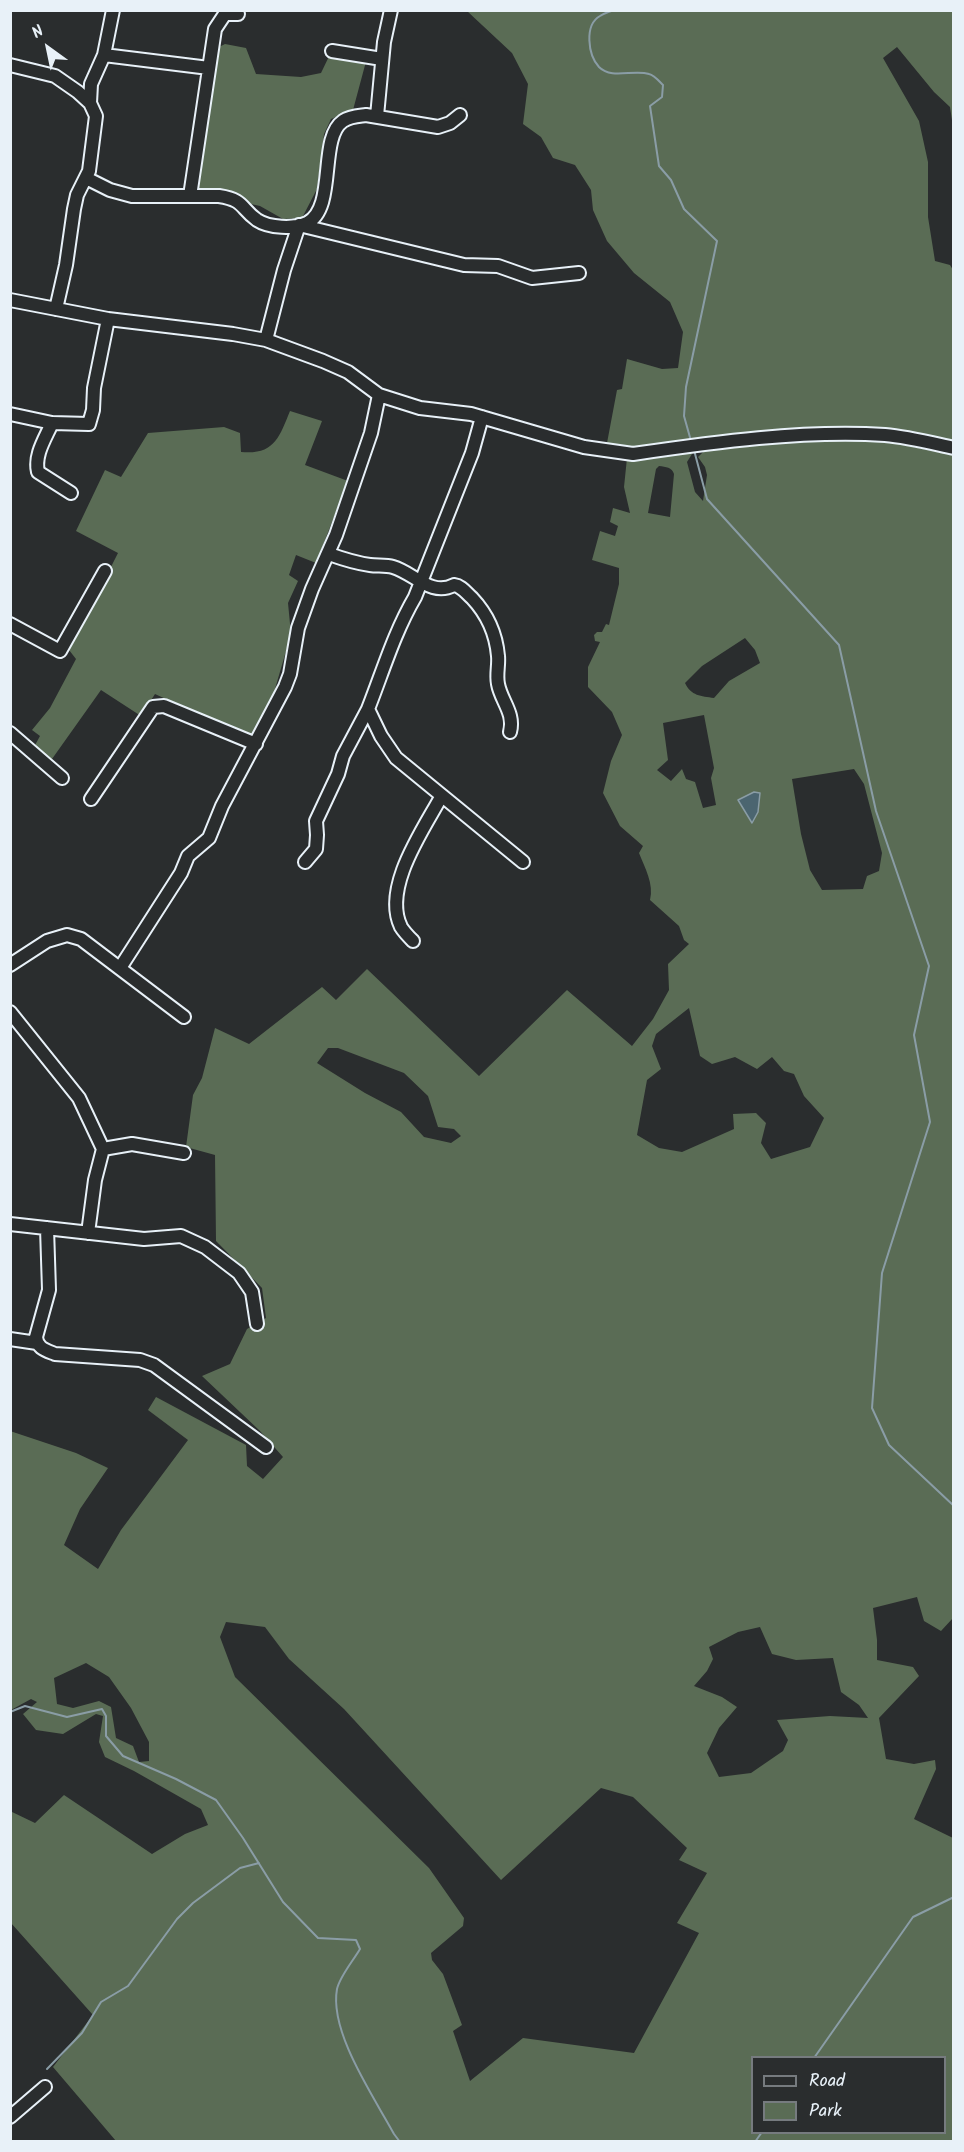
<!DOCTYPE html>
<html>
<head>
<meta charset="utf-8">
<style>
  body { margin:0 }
  #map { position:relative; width:964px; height:2152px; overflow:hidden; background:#2a2d2e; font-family:Kalam,sans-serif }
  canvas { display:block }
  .frame { position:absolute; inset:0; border:12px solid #e8f1f8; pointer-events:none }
  .legend { position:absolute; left:751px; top:2056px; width:195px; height:78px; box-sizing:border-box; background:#2a2d2e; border:2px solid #767b7f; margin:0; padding:8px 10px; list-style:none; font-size:18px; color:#e8f1f8 }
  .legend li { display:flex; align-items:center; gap:12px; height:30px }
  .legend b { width:30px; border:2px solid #767b7f }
  .north { position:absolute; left:18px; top:18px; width:60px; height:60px; -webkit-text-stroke:4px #2a2d2e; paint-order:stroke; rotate:327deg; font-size:16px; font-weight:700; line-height:24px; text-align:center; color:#e8f1f8 }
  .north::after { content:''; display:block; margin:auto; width:21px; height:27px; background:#e8f1f8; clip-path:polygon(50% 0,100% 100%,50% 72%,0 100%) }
</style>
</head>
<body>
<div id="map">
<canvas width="964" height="2152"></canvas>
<div class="frame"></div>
<ul class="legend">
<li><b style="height:8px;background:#2a2d2e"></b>Road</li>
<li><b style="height:16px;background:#5a6c55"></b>Park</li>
</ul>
<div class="north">N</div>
</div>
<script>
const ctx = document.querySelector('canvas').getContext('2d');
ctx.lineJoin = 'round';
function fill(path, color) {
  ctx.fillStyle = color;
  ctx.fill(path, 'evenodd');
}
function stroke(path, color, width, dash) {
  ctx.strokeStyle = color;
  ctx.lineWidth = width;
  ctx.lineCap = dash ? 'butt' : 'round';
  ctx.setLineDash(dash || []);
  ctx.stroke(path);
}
fill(new Path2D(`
  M467,11h486v116l-3,-20 -16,-15 -37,-45 -14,11 36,63 9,41v55l7,44 15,4 3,5v174l-28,-9 -38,-3 -102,-1 -160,17 -18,-5 10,-53 5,-1 5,-30 35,10 16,-1 5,-36 -13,-30 -36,-29 -27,-32 -14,-31 -2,-20 -16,-25 -22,-7 -12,-21 -18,-13 5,-40 -16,-31z
  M225,44l21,4 10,26 45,3 20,-4 13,-27 34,8 -15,56 -22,9 -7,15 -7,55 -15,29 -19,1 -23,-13 -64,-14 23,-145z
  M290,411l32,10 -17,44 43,16 -32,82 -20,-8 -7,20 9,6 -10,22 3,31 -21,72 -17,33 -98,-45 -14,22 -40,-26 -49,69 -18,-12 6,-11 -8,-6 18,-22 26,-49 -7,-9 49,-97 -42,-22 29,-61 16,7 27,-44 76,-6 16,6 1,19c33,3 38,-14 49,-41z
  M855,440l39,3 59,12v1163l-12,13 -17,-10 -7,-24 -44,11 4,32v20l36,7 6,9 -40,42 7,41 28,5 21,-4 1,9 -22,50 39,19v303h-837l-63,-74 40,-52 -82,-92 -1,-112 25,12 29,-28 88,59 33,-20 23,-9 -7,-16 -67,-38 -29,-14 -6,-15 4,-26 -7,-2 -33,20 -27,-4 -13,-16 14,-12 -6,-3 -20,11 -1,-279 66,22 32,15 -28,41 -16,36 34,24 23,-39 67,-90 -40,-30 8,-13 90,48 1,21 16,13 20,-22 -23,-26 -58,-55 28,-12 17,-35 19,-11 -4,-30 -46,-47 -1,-86 -29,-8 7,-52 9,-17 13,-50 34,16 73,-57 14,13 31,-31 112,107 88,-86 65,56 21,-27 16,-29 -1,-26 21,-20 -5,-4 -5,-14 -29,-26c4,-16 -5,-32 -11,-47l4,-7 -23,-20 -17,-33 8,-32 11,-26 -10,-23 -24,-25v-20l12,-25 -5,-1 -1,-6 3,-3h5l4,-8 3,1 10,-41v-16l-27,-8 8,-29 15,5 3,-10 -8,-4 3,-14 17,5 -6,-26 3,-29 61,-7 4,3 -5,8 8,30 8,9 4,-26 -2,-8 -7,-10 7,-7 69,-8zM659,466c7,1 13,1 15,8l-4,43 -22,-4 8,-44zM745,638l10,12 5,13 -31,18 -15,17c-13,-2 -23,-2 -29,-15l17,-17zM704,715l10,53 -3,10 5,27 -13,3 -8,-26 -9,-3 -4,-10 -11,12 -14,-11 11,-10 -5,-37zM854,769l10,15 18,69 -3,18 -12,5 -4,13 -41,1 -12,-20 -9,-36 -9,-55zM689,1008l11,48 12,8 23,-7 22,12 15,-12 12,14 10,3 10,22 20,22 -14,29 -39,12 -10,-16 5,-20 -10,-10 -23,1 1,15 -52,23 -23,-4 -22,-13 10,-55 14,-11 -9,-23 4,-12zM328,1048h10l66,25 24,23 10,31 16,2 7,7 -10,7 -27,-6 -23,-25 -36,-19 -48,-30zM226,1622l39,5 24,32 55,50 157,171 100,-92 32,9 54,51 -8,12 28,13 -30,50 22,10 -65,120 -111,-15 -53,43 -17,-50 9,-6 -19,-51 -11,-14 -1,-7 32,-27 1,-8 -35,-50 -194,-191 -15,-40zM760,1627l12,27 24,6 37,-2 8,34 18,13 9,13 -38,-2 -53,4 11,20 -5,11 -32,22 -32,4 -12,-24 12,-25 18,-21 -15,-10 -28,-11 13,-15 6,-12 -4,-12 29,-15zM86,1663l23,14 22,31 18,34v19l-10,1 -6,-16 -17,-8 -5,-31 -12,-6 -26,7 -16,-4 -3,-26zM752,2058h192v74h-192z`), '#5a6c55');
const water = new Path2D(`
  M754,792l6,1 -2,19 -6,11 -14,-23z`);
fill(water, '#4b6570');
stroke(water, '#8a9da6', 1.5);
stroke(new Path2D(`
  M613,10c-4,2 -9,3 -13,6 -16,9 -12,39 -1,51 13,13 34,2 50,7 5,1 10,7 14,11l-1,12 -12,9 9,60 12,14 13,29 33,32 -31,146 -2,29 7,25
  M694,450l13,49 132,146 37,166 53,155 -15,69 16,87 -48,151 -10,135 17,37 65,61
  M10,1712l15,-6 42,11 35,-8 4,7v20l17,20 53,23 40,21 27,38 40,64 35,36 38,2 4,9c-7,12 -20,27 -23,40 -8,43 37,108 57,145l6,8
  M814,2058l99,-141 41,-20
  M47,2069l35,-36 19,-31 27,-16 49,-67 16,-16 47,-35 19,-5
  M755,2142l7,-10`), '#8a9da6', 2);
const minor = new Path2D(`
  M332,51l50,8
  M104,55l105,13
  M10,65l45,11 23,16 12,11 6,13 -7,55 -12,24 -3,14 -8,56 -10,44
  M90,103l1,-19 13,-29 9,-45
  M377,116l7,-74 7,-32
  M86,178l24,12 22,6h87c26,4 21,12 38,24 12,8 37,9 50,3 30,-15 11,-85 36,-102 7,-5 15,-5 23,-6l72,12 12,-4 10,-8
  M190,196l25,-167 10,-15h13
  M299,225l165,40 34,1 34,12 47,-5
  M10,300l98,19 125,15 33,6 57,21 25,11 31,23 41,13 51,6 113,33 49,7c82,-12 169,-24 252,-19 23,2 46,8 69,13
  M266,340l18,-70 15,-45
  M10,414l42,9 37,1 4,-14 1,-22 14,-69
  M482,417l-10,36 -57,144c-21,36 -32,74 -47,112l13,27 15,22 127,104
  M52,423c-7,16 -18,32 -14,49l33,21
  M329,554c14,5 26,9 41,11 7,1 16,0 23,2 21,6 38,30 61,18 8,1 12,8 18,13 16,17 24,35 26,58 1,9 -2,18 0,28 3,17 17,29 12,48
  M10,624l50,27 45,-80
  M10,733l52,45
  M91,799l62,-92 11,-1 92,38
  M305,862l11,-13 1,-14 -1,-14 22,-47 5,-18 25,-47
  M413,941c-4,-4 -9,-9 -12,-14 -19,-39 22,-97 40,-130
  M10,965l37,-24 20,-6 14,4 103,78
  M120,968l61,-95 7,-17 21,-18 13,-32 63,-119 5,-13 8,-46 14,-39 24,-54 35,-102 8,-38
  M10,1012l69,86 24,51 -8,31 -7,53
  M103,1149l29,-5 52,9
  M10,1224l134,15 37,-3 24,11 34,26 13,19 5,32
  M47,1228l2,62 -13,47c1,11 9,13 19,17l85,6 14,5 112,82
  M10,1339l27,4
  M10,2117l35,-30`);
stroke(minor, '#e8f1f8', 16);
stroke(minor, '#2a2d2e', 12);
</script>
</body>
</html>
